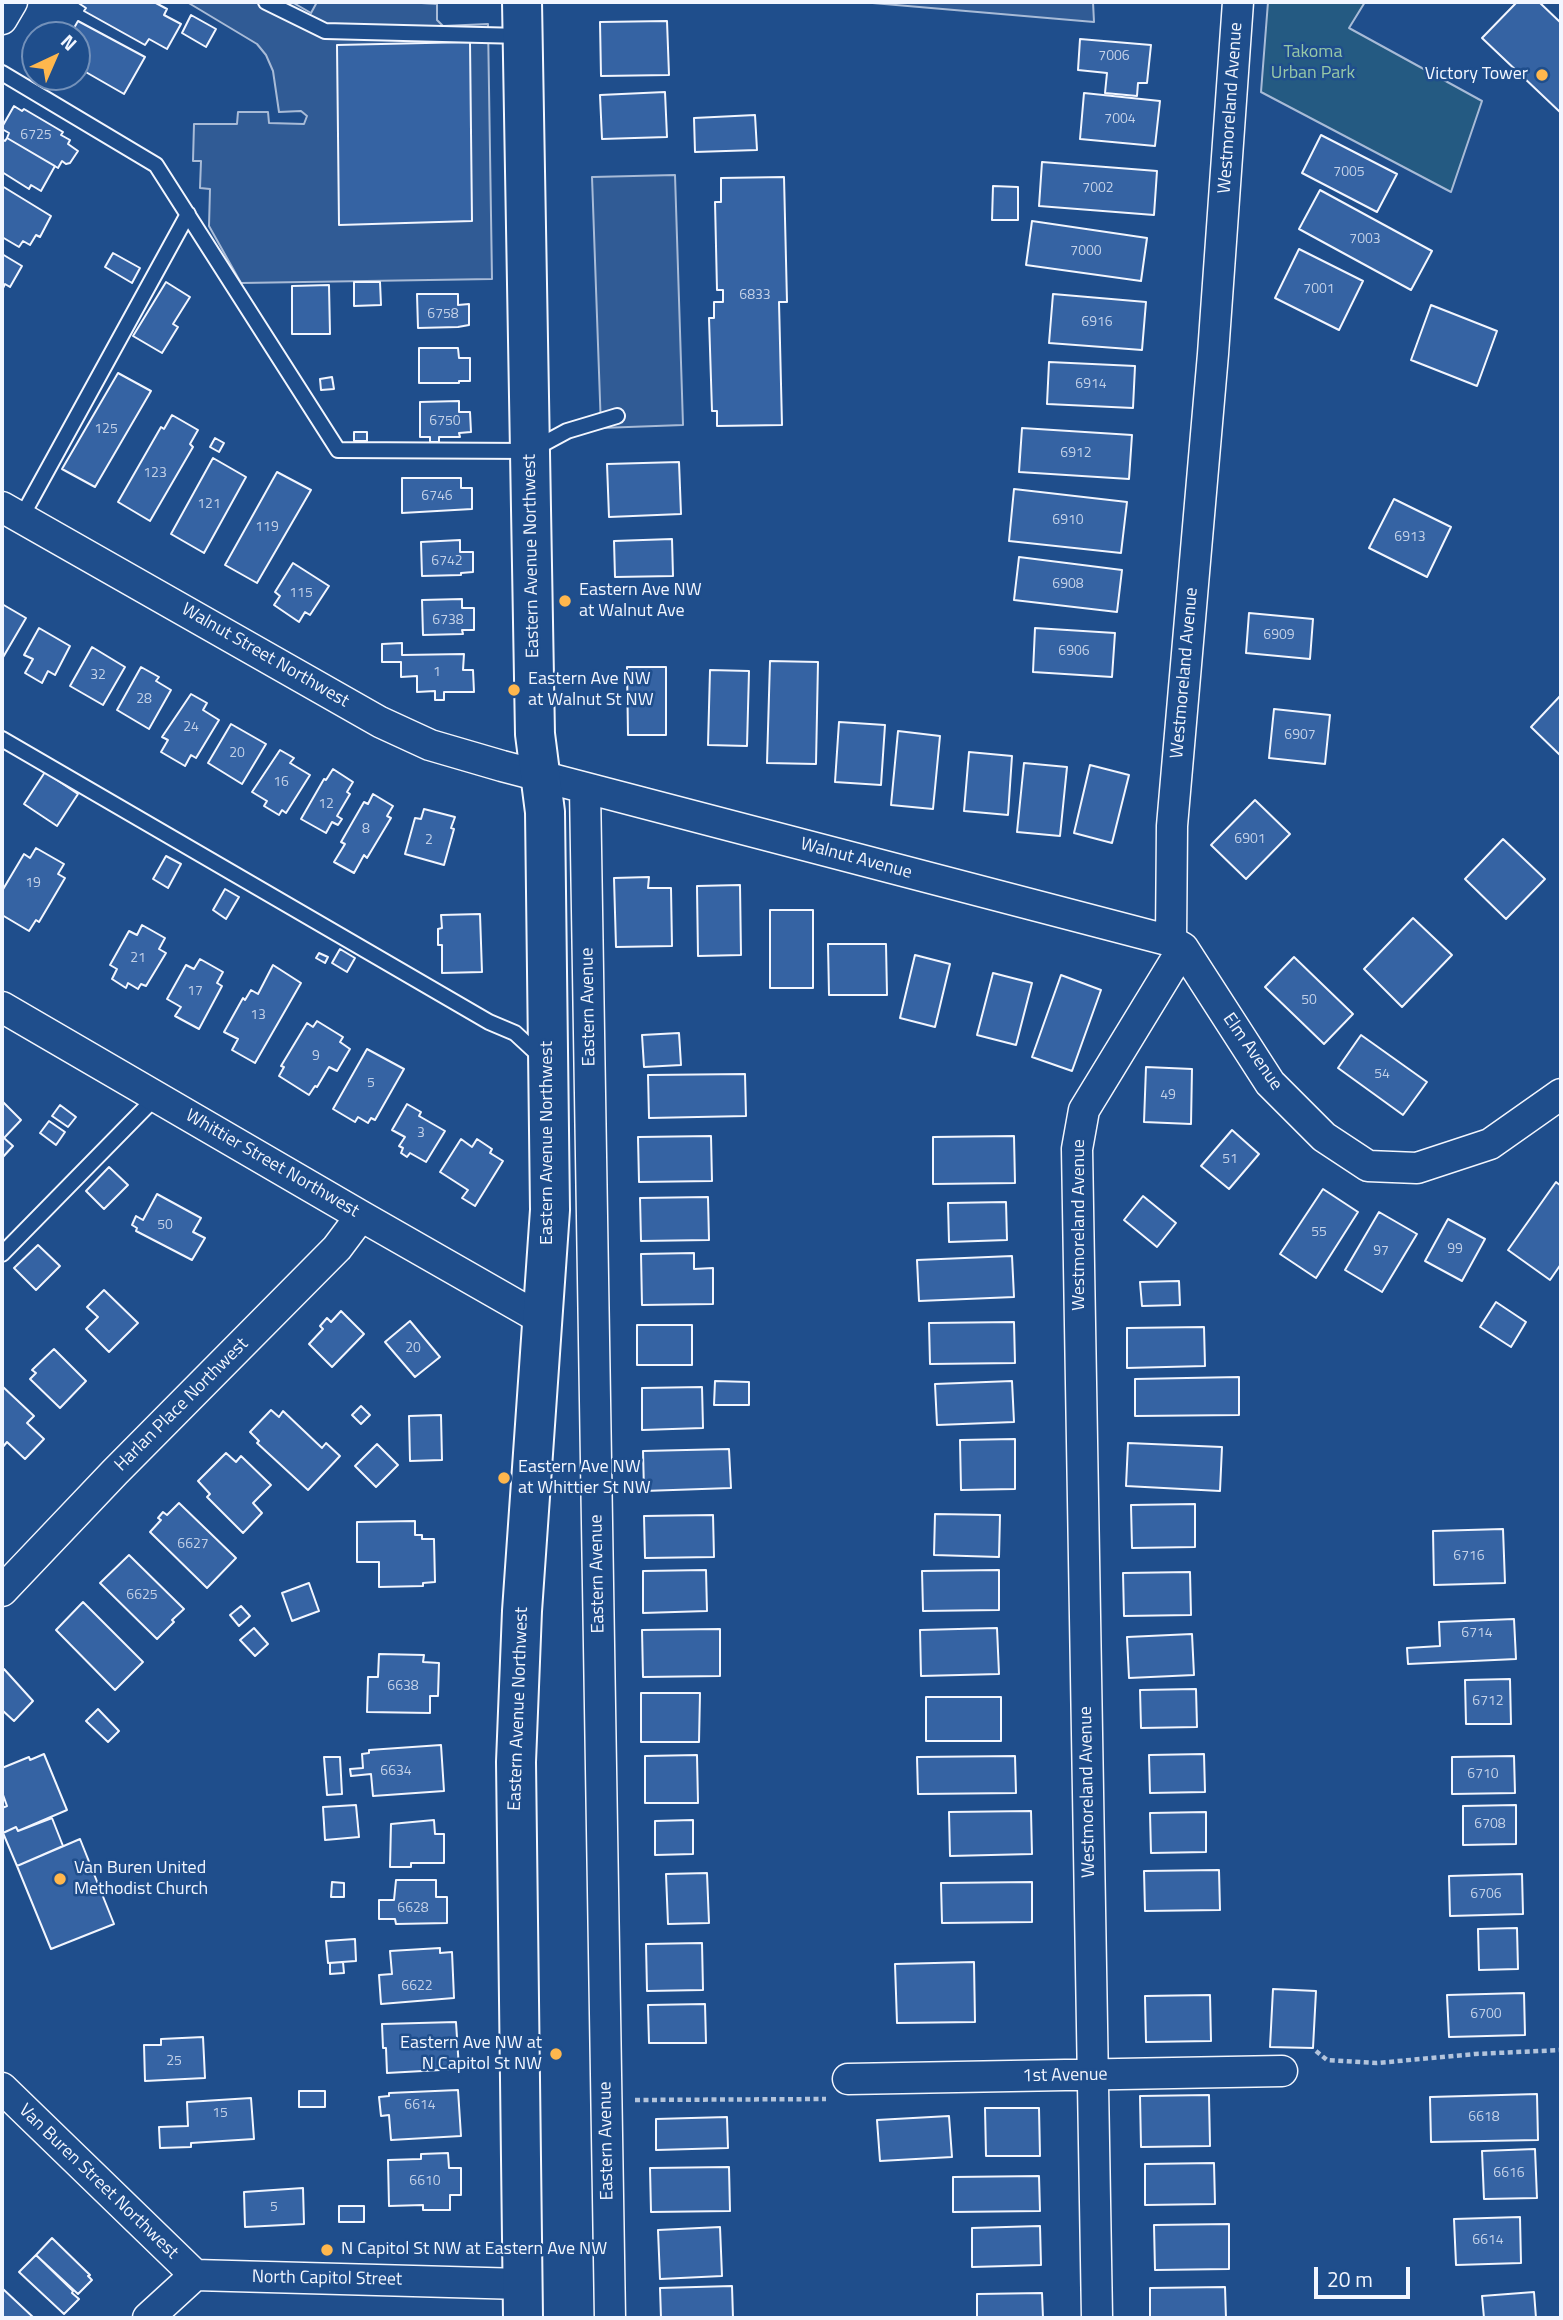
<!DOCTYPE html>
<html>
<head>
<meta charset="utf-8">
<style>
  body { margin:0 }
  #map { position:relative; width:1563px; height:2320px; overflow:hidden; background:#1f4e8c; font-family:"Titillium Web",sans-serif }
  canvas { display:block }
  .frame { position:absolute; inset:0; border:4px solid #f2f6ff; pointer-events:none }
  .north { position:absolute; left:21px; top:21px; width:70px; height:70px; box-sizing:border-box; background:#1f4e8c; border:2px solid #7391ba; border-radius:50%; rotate:44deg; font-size:19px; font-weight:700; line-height:28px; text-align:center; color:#f2f6ff }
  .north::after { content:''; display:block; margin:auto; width:24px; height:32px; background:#ffb74d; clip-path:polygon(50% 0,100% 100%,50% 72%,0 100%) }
  .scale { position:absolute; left:1314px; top:2267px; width:96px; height:32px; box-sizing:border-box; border:4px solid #f2f6ff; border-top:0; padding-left:9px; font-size:21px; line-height:24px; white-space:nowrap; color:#f2f6ff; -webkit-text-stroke:5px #1f4e8c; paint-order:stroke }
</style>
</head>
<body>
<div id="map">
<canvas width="1563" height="2320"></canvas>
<div class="frame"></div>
<div class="north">N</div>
<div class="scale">20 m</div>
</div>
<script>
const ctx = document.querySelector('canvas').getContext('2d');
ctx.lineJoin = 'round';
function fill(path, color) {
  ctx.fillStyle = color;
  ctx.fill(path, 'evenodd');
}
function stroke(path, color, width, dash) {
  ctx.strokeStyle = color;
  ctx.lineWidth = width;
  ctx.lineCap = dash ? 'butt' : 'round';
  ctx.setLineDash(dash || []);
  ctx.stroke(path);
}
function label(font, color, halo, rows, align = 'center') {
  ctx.font = font + ' "Titillium Web",sans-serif';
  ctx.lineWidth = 5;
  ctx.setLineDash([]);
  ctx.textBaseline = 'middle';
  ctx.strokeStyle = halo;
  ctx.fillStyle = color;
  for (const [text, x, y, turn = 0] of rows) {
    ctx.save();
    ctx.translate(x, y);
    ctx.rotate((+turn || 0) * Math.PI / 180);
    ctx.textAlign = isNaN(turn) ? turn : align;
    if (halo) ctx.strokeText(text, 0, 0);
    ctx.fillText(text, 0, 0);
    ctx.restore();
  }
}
const green = new Path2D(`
  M1268,2h97l-16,26 133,73 -31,91 -190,-100z`);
fill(green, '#245a82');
stroke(green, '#a8bbd7', 2);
const parking = new Path2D(`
  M187,2h105l19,11 6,-11h89l31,2v16l6,6 45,-2 4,255 -251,4 -32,-57 1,-37 -10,-1 1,-27h-8l1,-37h43l1,-12h30l1,11 35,1 3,-8 -6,-5 -22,1 -6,-41 -7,-16 -9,-11z
  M861,2h232l1,20z
  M675,175l8,250 -82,3 -9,-251z`);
fill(parking, '#305b95');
stroke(parking, '#a8bbd7', 2);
const building = new Path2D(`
  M77,2h77l13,7 -3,6 17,9 -14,25 -18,-10 -4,6 -61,-34 2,-3z
  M1517,2h22l22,21v90l-79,-75z
  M191,15l25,14 -10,18 -24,-14z
  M78,21l67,36 -21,37 -47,-27v-32h-7z
  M667,21l2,54 -68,1 -1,-54z
  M1080,39l71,6 -4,38h-9l-1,13 -32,-3 2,-20 -29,-3z
  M470,42l2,179 -133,4 -2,-180z
  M665,92l2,45 -65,2 -2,-44z
  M1084,93l76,8 -5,45 -75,-7z
  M14,106l8,5 2,-2 39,23 -2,3 9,5 -2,4 10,7 -8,12 -4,1 -4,-3 -4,7 -51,-30 2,-5 -7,-4v-2z
  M755,115l2,35 -62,2 -1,-34z
  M1321,135l76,39 -20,38 -75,-39z
  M7,138l48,28 -14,25 -10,-6 -2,4 -27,-17v-33l3,2z
  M1042,162l115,9 -3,44 -115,-9z
  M784,177l3,125h-8l3,123 -65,1v-15h-5l-3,-93h5v-16h9v-12h-6l-2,-88h6v-24z
  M2,186l49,30 -11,21 -4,-2 -6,10 -7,-4 -4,6 -17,-10z
  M993,186l25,1v33h-26z
  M1320,190l112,61 -21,39 -112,-61z
  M1032,221l115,17 -6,43 -115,-16z
  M1299,249l64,32 -24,49 -64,-32z
  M113,253l27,15 -8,15 -27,-16z
  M2,254l20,12 -12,21 -5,-3 -3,6z
  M166,282l24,15 -17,27 5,3 -16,26 -29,-17z
  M354,282h26l1,23 -27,1z
  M329,285l1,49h-38v-48z
  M417,294h41v11l11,-1v21l-11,2 -40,1z
  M1053,294l93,8 -4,48 -93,-7z
  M1431,305l66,26 -20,55 -66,-26z
  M419,348h39l1,10h11v23h-11v2h-40z
  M1049,362l86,4 -2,42 -86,-4z
  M118,373l33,18 -56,96 -33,-18z
  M332,377l2,12 -13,1 -1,-11z
  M459,401v11h11l1,20 -12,1 1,4h-21v5h-9v-5h-10v-35z
  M172,415l26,15 -8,14 3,3 -43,74 -32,-19 43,-75 3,2z
  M1022,428l110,7 -3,44 -110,-7z
  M354,432h13v9h-13z
  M215,438l9,5 -5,9 -9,-5z
  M213,458l33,19 -42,76 -33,-19z
  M679,462l2,52 -72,3 -2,-53z
  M277,472l34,18 -54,93 -32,-18z
  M402,478h59v10h11v21l-70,4z
  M1014,489l113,13 -6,51 -112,-12z
  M1394,499l57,28 -24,50 -58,-29z
  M672,539l1,37 -58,1 -1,-36z
  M460,540v12h13v20l-12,1v2l-39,1 -1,-34z
  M1019,557l103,13 -5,42 -103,-12z
  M293,563l36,23 -19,29 -5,-3 -6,10 -25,-17 6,-9 -5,-4z
  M462,599v9h12v22h-12l1,4 -40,1 -1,-35z
  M2,604l24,14 -24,41z
  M1249,613l64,6 -3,40 -64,-6z
  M39,628l31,18 -15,29 -7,-4 -6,12 -17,-10 8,-14 -9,-4z
  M1035,628l80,5 -3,44 -79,-5z
  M402,643v12l62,-1 -1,16h10l1,22h-30v8h-9v-9l-18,1v-16l-16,1v-15h-19v-18z
  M92,647l33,20 -22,38 -33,-19z
  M770,661l48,1 -2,102 -49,-1z
  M141,667l18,10 -3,4 15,9 -22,39 -32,-19z
  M627,667h39v68h-38z
  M710,670l39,1 -2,75 -39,-1z
  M191,694l16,9 -4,7 16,10 -23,38 -5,-3 -6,11 -24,-14 7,-12 -6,-3z
  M1561,695v61l-30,-29z
  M1274,709l56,6 -5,49 -56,-6z
  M839,722l46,3 -4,60 -46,-3z
  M231,724l35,20 -24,40 -34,-21z
  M898,731l42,5 -7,73 -42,-4z
  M280,750l14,8 -4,5 20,12 -24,38 -4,-3 -3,5 -15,-9 3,-5 -15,-9z
  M969,752l43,4 -4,59 -44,-4z
  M1024,763l43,4 -7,69 -43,-4z
  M1090,765l39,10 -17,68 -38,-10z
  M333,769l20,13 -6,10 3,2 -13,22 5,3 -4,6 -6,-3 -6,11 -25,-14 23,-40 2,1z
  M45,772l33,22 -21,32 -33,-22z
  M373,794l20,12 -6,10 4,2 -24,40 -3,-3 -10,18 -20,-11 11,-18 -4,-2 23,-40 4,2z
  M1255,800l35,34 -44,45 -35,-34z
  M424,809l31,8 -4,11 3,1 -10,36 -39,-11 10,-36 6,1z
  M1503,839l42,40 -39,40 -41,-40z
  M36,848l28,16 -6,10 7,4 -26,44 -3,-2 -7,11 -27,-16v-24l22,-37 6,4z
  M166,856l15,8 -13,24 -15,-9z
  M649,877l-1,11h23l1,58 -56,1 -2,-69z
  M740,885l1,70 -43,1 -1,-70z
  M225,889l14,8 -13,22 -13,-9z
  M770,910h43v78h-43z
  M480,914l2,58 -40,1v-28h-4v-16l4,-1 -1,-13z
  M1413,918l39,37 -50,52 -38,-38z
  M142,925l23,13 -6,11 7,4 -20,33 -5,-2 -3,5 -10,-6 -2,5 -14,-9 5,-10 -7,-4 19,-34 8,4z
  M828,944h58l1,51h-58z
  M340,949l15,9 -8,14 -15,-9z
  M319,953l9,4 -3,6 -9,-5z
  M915,955l35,9 -15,63 -35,-9z
  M1294,957l59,57 -29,30 -59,-57z
  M200,959l23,13 -6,11 5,3 -23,43 -24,-13 6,-9 -14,-8 19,-34 8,4z
  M273,965l28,18 -46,80 -23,-13 6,-11 -14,-7 19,-34 2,2 6,-10 7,4z
  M993,973l39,10 -16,62 -39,-10z
  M1061,975l40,15 -29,81 -40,-14z
  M317,1021l26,16 -3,5 10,7 -13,22 -8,-4 -12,20 -2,-1 -6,9 -30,-19 5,-9 -3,-1 26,-43 6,4z
  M679,1033l2,32 -37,2 -2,-32z
  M1361,1035l66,47 -24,33 -65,-47z
  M367,1049l37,20 -29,51 -4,-2 -3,5 -10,-6 -3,5 -22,-13z
  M1146,1067l46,2 -1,55 -47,-2z
  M745,1074l1,42 -97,2 -1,-43z
  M3,1102l18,18 -17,18 9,8 -11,12v-54z
  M407,1104l14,8 -2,4 26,15 -19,31 -16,-9 -3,4 -6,-4 2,-5 -4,-2 6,-9 -13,-7z
  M60,1105l16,12 -8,10 -16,-11z
  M49,1121l16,11 -9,13 -16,-12z
  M1232,1130l27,24 -30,35 -28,-23z
  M711,1136l1,45 -73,1 -1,-45z
  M1014,1136l1,47 -82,1v-47z
  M461,1139l11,8 5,-8 15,10 -2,4 13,8 -28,45 -13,-8 6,-8 -28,-18z
  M109,1167l19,18 -24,24 -18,-18z
  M1556,1182l5,4v78l-11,16 -42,-30z
  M1323,1189l35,23 -42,66 -36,-24z
  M157,1194l44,24 -8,14 12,6 -13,22 -56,-29 1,-3 -5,-3 4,-9 7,4z
  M1143,1196l33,27 -19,24 -33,-27z
  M708,1197l1,43 -68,1 -1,-43z
  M1006,1202l1,38 -58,2 -1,-39z
  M1379,1212l38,22 -35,58 -37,-22z
  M1448,1219l37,20 -23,42 -37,-20z
  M38,1245l22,21 -24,24 -22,-22z
  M694,1253v16l19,-1v36l-71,1 -1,-51z
  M1012,1256l2,41 -95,4 -2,-41z
  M1179,1281l1,24 -38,1 -2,-24z
  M104,1290l34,33 -29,29 -23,-23 12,-12 -11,-10z
  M1496,1302l30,20 -15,25 -31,-20z
  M341,1311l23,23 -32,33 -23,-23 14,-15 -3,-3 7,-8 4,4z
  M410,1321l30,36 -25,20 -30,-35z
  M1014,1322l1,41 -85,1 -1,-41z
  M637,1325h55v40h-55z
  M1204,1327l1,39 -78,2v-40z
  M54,1349l32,32 -26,27 -30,-29 6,-6 -4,-3z
  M1239,1377v38l-104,1v-37z
  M715,1381l34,1v23h-35z
  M1012,1381l2,41 -77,3 -2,-41z
  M2,1386l32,30 -7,7 17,16 -19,20 -18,-17 -5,6z
  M702,1387l1,41 -61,2v-42z
  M361,1406l9,9 -9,9 -9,-9z
  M271,1410l8,7 4,-6 39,37 4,-5 14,13 -32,34 -51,-47 2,-2 -9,-9z
  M441,1415l1,45 -32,1 -1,-45z
  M1015,1439v50l-54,1 -1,-50z
  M1128,1443l94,4 -2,44 -94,-5z
  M377,1444l21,21 -22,22 -21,-21z
  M729,1449l2,39 -87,3 -1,-40z
  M226,1453l10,9 5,-6 30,29 -18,18 9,10 -19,20 -36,-36 3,-3 -12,-13z
  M179,1503l57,55 -29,30 -57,-56 11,-12 -3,-2 5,-6 4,3z
  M1195,1504v43l-63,1 -1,-43z
  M935,1514l65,1 -1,42 -65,-2z
  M713,1515l1,42 -69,1 -1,-42z
  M415,1521v14h7v4h12l1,43 -12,1v3l-44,1v-25h-22v-40z
  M1503,1529l2,54 -71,2 -1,-54z
  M129,1555l55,54 -12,11 2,2 -17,17 -57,-56z
  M706,1570l1,41 -64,2v-42z
  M999,1570v40l-76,1 -1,-40z
  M1190,1572l1,43 -67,1 -1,-43z
  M309,1583l10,28 -27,10 -10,-28z
  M83,1602l60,60 -28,28 -59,-60z
  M241,1606l9,10 -11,10 -9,-11z
  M1514,1619l2,40 -108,5 -1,-16 33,-2 -1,-24z
  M254,1628l14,16 -13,12 -15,-16z
  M997,1628l2,46 -78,2 -1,-46z
  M720,1629v47l-77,1 -1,-47z
  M1192,1634l2,41 -65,3 -2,-41z
  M379,1654l45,1 -1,7 16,1 -1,33h-8v17l-63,-1 1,-35h10z
  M4,1669l29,32 -19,20 -12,-11v-39z
  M1510,1679l1,45h-45l-1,-44z
  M1196,1689l1,38 -56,1 -1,-38z
  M641,1693h59l-1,49h-58z
  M926,1697h75v44h-75z
  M98,1709l21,22 -11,11 -22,-21z
  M441,1745l3,46 -71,5 -2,-22 -20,2 -1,-7 13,-1 -1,-14 7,-1v-3z
  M44,1754l23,56 -49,21 -2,-4 -13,6 -1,-25 5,-2 -5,-14v-24l27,-11 1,3z
  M1204,1754l1,38 -55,1 -1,-38z
  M697,1755l1,48h-53v-47z
  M1015,1756l1,37 -98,1 -1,-37z
  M1514,1756l1,37 -63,1v-37z
  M324,1757h16l2,37 -15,1z
  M356,1805l3,32 -34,3 -2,-33z
  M1516,1805v39l-53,1v-39z
  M1031,1811l1,43 -82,2 -1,-44z
  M1206,1812v40l-55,1 -1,-40z
  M52,1818l11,28 -46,20 -14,-33 13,-6 2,4z
  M434,1820l1,14h9v29h-33v4h-21l1,-43z
  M693,1820v34l-38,1v-34z
  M80,1839l34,85 -63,25 -34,-83z
  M1219,1870l1,40 -75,1 -1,-40z
  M707,1873l2,50 -41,1 -2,-50z
  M1522,1874l1,40 -73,2 -1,-40z
  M396,1880h40v17h11v26l-51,1 -1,-5h-16v-19h15z
  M332,1882l12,1v14h-13z
  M1032,1882v40l-90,1 -1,-40z
  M1517,1928l1,41 -39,1 -1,-41z
  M355,1939l1,22 -28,2 -2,-22z
  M702,1943l1,47 -56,1 -1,-47z
  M440,1948v5l12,-1 2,46 -73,6 -2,-29 13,-1 -2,-23z
  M343,1962l1,11 -14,1v-11z
  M974,1962l1,60 -78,1 -2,-59z
  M1273,1989l43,2 -3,57 -43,-1z
  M1524,1993l1,42 -76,2 -2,-42z
  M1210,1995l1,46 -65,1 -1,-46z
  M705,2004l1,39h-57l-1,-38z
  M456,2022l3,47 -72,4 -1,-25h-3l-1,-24z
  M203,2037l2,41 -60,3 -1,-36h17v-6z
  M458,2090l3,46 -70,4 -2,-25 -8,1 -2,-19 10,-1v-3z
  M299,2091h26v16h-26z
  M1537,2094l1,46 -107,2 -1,-45z
  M1209,2095l1,51 -69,1 -1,-51z
  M251,2098l3,41 -63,4v4l-31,1 -1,-21 29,-1 -1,-24z
  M985,2108h54l1,48h-54z
  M949,2116l3,41 -72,4 -3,-41z
  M727,2117l1,31 -72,2v-31z
  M1535,2149l2,49 -53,1 -2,-48z
  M448,2153l1,15h12v27h-11v15h-27v-5l-34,1 -1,-46 33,-1v-5z
  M1214,2163l1,41 -70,1v-41z
  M729,2167l1,44 -79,1 -1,-44z
  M1039,2176l1,35 -87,1v-35z
  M303,2188l1,36 -59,3 -1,-35z
  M339,2206h25v16h-25z
  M1520,2217l1,46 -65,2 -2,-46z
  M1229,2224v45l-74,1 -1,-45z
  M1040,2226l1,39 -69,2v-39z
  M720,2227l2,49 -62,3 -2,-49z
  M52,2238l38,37 -2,1 4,4 -14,14 -42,-39z
  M36,2255l37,36 -1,2 7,6 -15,15 -45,-42z
  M732,2286l1,32h-72l-1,-30z
  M1225,2287l1,31h-76v-30z
  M3,2289l31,29h-32z
  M1534,2292l2,26h-52l-2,-22z
  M1042,2293l1,25h-66v-24z`);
fill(building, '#3563a3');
stroke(building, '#f2f6ff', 2);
const lane = new Path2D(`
  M266,2l59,29 196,5
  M2,73l154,92 182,285 192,1 37,-20 50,-15
  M21,518l167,-304
  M2,739l487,283 26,11 27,25
  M2,1254l154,-157`);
const street = new Path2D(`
  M1238,2l-25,352 -41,472 -1,115 12,7 87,135 54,54 44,29 49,2 73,-24 71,-50
  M2,19l10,-17
  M2,507l378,215 50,23 72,21 669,175
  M585,788l25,1530
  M2,1007l359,209 182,104
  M2,1591l113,-119 222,-224 24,-32
  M848,2079l434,-8
  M2,2088l193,187
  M148,2318l47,-43 327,9
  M1097,2318l-20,-1169 7,-39 99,-162`);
const secondary = new Path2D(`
  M522,2l13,732 10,78 5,398 -28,401 -6,151 7,556`);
stroke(lane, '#f2f6ff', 18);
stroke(street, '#f2f6ff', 33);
stroke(secondary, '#f2f6ff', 42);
stroke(new Path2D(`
  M1316,2051l11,9 50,3 98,-9 86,-4
  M635,2100l191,-1`), '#b3c4dc', 4.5, [5, 3.5]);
stroke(lane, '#1f4e8c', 14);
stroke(street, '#1f4e8c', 30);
stroke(secondary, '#1f4e8c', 38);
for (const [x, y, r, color] of [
  [1542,75,7,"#ffb74d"],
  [565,601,7,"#ffb74d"],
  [514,690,7,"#ffb74d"],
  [504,1478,7,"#ffb74d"],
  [60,1879,7,"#ffb74d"],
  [556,2054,7,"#ffb74d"],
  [327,2250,7,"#ffb74d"]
]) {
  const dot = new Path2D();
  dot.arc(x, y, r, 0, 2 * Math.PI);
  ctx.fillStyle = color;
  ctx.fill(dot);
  stroke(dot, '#1f4e8c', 2.5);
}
label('14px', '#c3d1e8', null, [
  ["7006",1114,57],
  ["7004",1120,120],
  ["6725",36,136],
  ["7005",1349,173],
  ["7002",1098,189],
  ["7003",1365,240],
  ["7000",1086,252],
  ["7001",1319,290],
  ["6833",755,296],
  ["6758",443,315],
  ["6916",1097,323],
  ["6914",1091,385],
  ["6750",445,422],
  ["125",106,430],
  ["6912",1076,454],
  ["123",155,474],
  ["6746",437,497],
  ["121",209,505],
  ["6910",1068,521],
  ["119",267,528],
  ["6913",1410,538],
  ["6742",447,562],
  ["6908",1068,585],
  ["115",301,594],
  ["6738",448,621],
  ["6909",1279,636],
  ["6906",1074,652],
  ["1",437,673],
  ["32",98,676],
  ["28",144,700],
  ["24",191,728],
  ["6907",1300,736],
  ["20",237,754],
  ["16",281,783],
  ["12",326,805],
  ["8",366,830],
  ["6901",1250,840],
  ["2",429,841],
  ["19",33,884],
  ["21",138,959],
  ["17",195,992],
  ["50",1309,1001],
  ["13",258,1016],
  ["9",316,1057],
  ["54",1382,1075],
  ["5",371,1084],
  ["49",1168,1096],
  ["3",421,1134],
  ["51",1230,1160],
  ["50",165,1226],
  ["55",1319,1233],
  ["99",1455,1250],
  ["97",1381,1252],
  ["20",413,1349],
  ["6627",193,1545],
  ["6716",1469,1557],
  ["6625",142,1596],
  ["6714",1477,1634],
  ["6638",403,1687],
  ["6712",1488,1702],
  ["6634",396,1772],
  ["6710",1483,1775],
  ["6708",1490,1825],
  ["6706",1486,1895],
  ["6628",413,1909],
  ["6622",417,1987],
  ["6700",1486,2015],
  ["25",174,2062],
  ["6614",420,2106],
  ["15",220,2114],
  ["6618",1484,2118],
  ["6616",1509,2174],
  ["6610",425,2182],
  ["5",274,2208],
  ["6614",1488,2241]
]);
label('18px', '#97c8a6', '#1f4e8c', [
  ["Takoma",1313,53],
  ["Urban Park",1313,74]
]);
label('18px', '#f2f6ff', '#1f4e8c', [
  ["Victory Tower",1528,75,"right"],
  ["Eastern Ave NW",579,591],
  ["at Walnut Ave",579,612],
  ["Eastern Ave NW",528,680],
  ["at Walnut St NW",528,701],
  ["Eastern Ave NW",518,1468],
  ["at Whittier St NW",518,1489],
  ["Van Buren United",74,1869],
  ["Methodist Church",74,1890],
  ["Eastern Ave NW at",542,2044,"right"],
  ["N Capitol St NW",542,2065,"right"],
  ["N Capitol St NW at Eastern Ave NW",341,2250]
], 'left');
label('18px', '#f2f6ff', '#1f4e8c', [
  ["Westmoreland Avenue",1231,108,-86],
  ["Eastern Avenue Northwest",532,556,-91],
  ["Walnut Street Northwest",265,656,30],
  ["Westmoreland Avenue",1185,673,-85],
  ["Walnut Avenue",856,859,15],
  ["Eastern Avenue",589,1007,-91],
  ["Elm Avenue",1252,1052,55],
  ["Eastern Avenue Northwest",548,1143,-90],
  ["Whittier Street Northwest",272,1164,30],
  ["Westmoreland Avenue",1080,1225,-90],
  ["Harlan Place Northwest",182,1405,-45],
  ["Eastern Avenue",598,1574,-91],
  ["Eastern Avenue Northwest",519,1709,-88],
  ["Westmoreland Avenue",1088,1792,-91],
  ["1st Avenue",1065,2076,-1],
  ["Eastern Avenue",607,2141,-91],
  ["Van Buren Street Northwest",98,2182,44],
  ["North Capitol Street",327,2279,1]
]);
</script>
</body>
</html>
